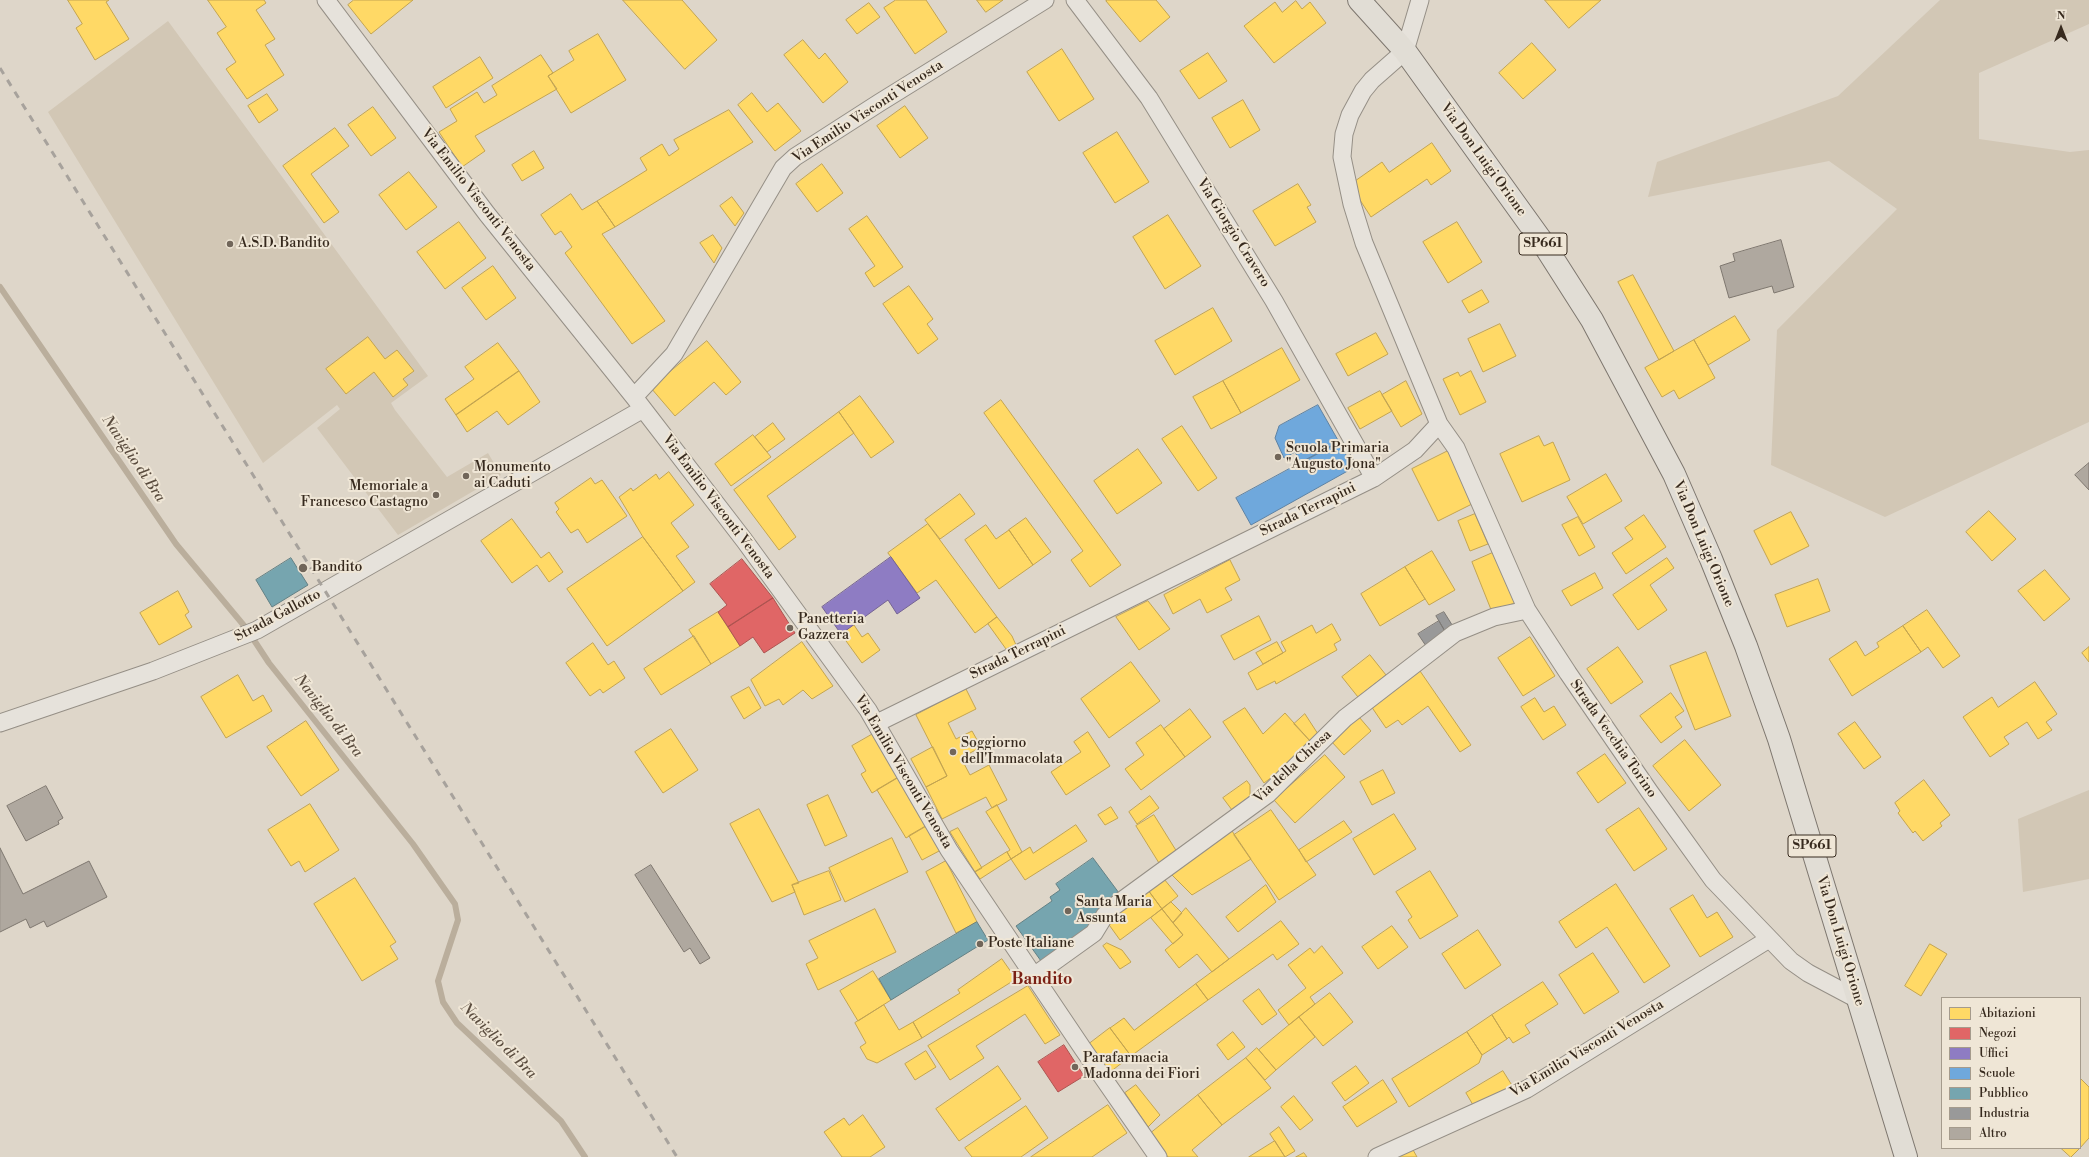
<!DOCTYPE html>
<html>
<head>
<meta charset="utf-8">
<style>
  body { margin:0 }
  #map { position:relative; width:2089px; height:1157px; overflow:hidden; background:#ded6c9; font-family:"Libre Bodoni",serif }
  canvas { display:block }
  .legend { position:absolute; left:1941px; top:997px; width:140px; height:152px; box-sizing:border-box; background:#efe6d6; border:1px solid #a59b8c; margin:0; padding:5px 7px; list-style:none; font-size:12px; color:#372a1e }
  .legend li { display:flex; align-items:center; gap:8px; height:20px }
  .legend b { width:20px; border:1px solid #a59b8c }
  .north { position:absolute; left:2041px; top:8px; width:40px; height:40px; -webkit-text-stroke:3px #efe6d6; paint-order:stroke; rotate:0deg; font-size:11px; font-weight:700; line-height:16px; text-align:center; color:#372a1e }
  .north::after { content:''; display:block; margin:auto; width:14px; height:18px; background:#372a1e; clip-path:polygon(50% 0,100% 100%,50% 72%,0 100%) }
</style>
</head>
<body>
<div id="map">
<canvas width="2089" height="1157"></canvas>
<ul class="legend">
<li><b style="height:11px;background:#ffd966"></b>Abitazioni</li>
<li><b style="height:11px;background:#e06666"></b>Negozi</li>
<li><b style="height:11px;background:#8e7cc3"></b>Uffici</li>
<li><b style="height:11px;background:#6fa8dc"></b>Scuole</li>
<li><b style="height:11px;background:#76a5af"></b>Pubblico</li>
<li><b style="height:11px;background:#999"></b>Industria</li>
<li><b style="height:11px;background:#afa89f"></b>Altro</li>
</ul>
<div class="north">N</div>
</div>
<script>
const ctx = document.querySelector('canvas').getContext('2d');
ctx.lineJoin = 'round';
function fill(path, color) {
  ctx.fillStyle = color;
  ctx.fill(path, 'evenodd');
}
function stroke(path, color, width, dash) {
  ctx.strokeStyle = color;
  ctx.lineWidth = width;
  ctx.lineCap = dash ? 'butt' : 'round';
  ctx.setLineDash(dash || []);
  ctx.stroke(path);
}
function label(font, color, halo, rows, align = 'center') {
  ctx.font = font + ' "Libre Bodoni",serif';
  ctx.lineWidth = 4;
  ctx.setLineDash([]);
  ctx.textBaseline = 'middle';
  ctx.strokeStyle = halo;
  ctx.fillStyle = color;
  for (const [text, x, y, turn = 0] of rows) {
    ctx.save();
    ctx.translate(x, y);
    ctx.rotate((+turn || 0) * Math.PI / 180);
    ctx.textAlign = isNaN(turn) ? turn : align;
    if (halo) ctx.strokeText(text, 0, 0);
    ctx.fillText(text, 0, 0);
    ctx.restore();
  }
}
fill(new Path2D(`
  M1940,0h149v24l-110,49v66l91,13 19,-2v272l-204,95 -114,-52 6,-135 120,-121 -68,-48 -181,36 9,-35 181,-66z
  M168,21l260,355 -37,27 4,7 52,67 41,-24 13,22 -103,60 -81,-107 23,-19 -3,-4 -74,58 -215,-351z
  M2089,790v89l-66,13 -5,-73z`), '#d2c7b5');
const homes = new Path2D(`
  M68,0h41l-3,2 23,37 -34,21 -19,-32 6,-4z
  M208,0h56l2,3 -10,7 19,29 -10,6 19,30 -37,24 -21,-30 10,-7 -19,-29 9,-6z
  M354,0h59l-42,34 -23,-29z
  M623,0h59l35,40 -32,29z
  M896,0h30l21,32 -32,22 -31,-46z
  M977,0h26l-17,12z
  M1108,0h48l14,17 -30,25 -34,-41z
  M1545,0h56l-32,28z
  M1296,1l6,8 8,-7 16,21 -52,40 -30,-37 31,-24 7,10z
  M869,3l11,14 -23,17 -11,-14z
  M598,34l28,46 -55,33 -23,-37 26,-16 -5,-9z
  M803,40l16,19 6,-6 23,29 -25,21 -39,-48z
  M1532,43l24,27 -33,29 -24,-26z
  M1062,49l32,50 -35,22 -32,-49z
  M1208,53l19,28 -28,18 -19,-28z
  M541,55l12,18 -5,3 9,13 -82,47 10,15 -23,16 -23,-35 18,-11 -7,-12 27,-17 7,11 13,-8 -5,-9z
  M480,57l13,21 -47,30 -13,-21z
  M752,93l15,19 11,-9 23,28 -26,20 -37,-46z
  M267,94l11,16 -19,13 -11,-17z
  M1243,100l17,30 -30,18 -18,-30z
  M905,106l23,32 -28,20 -23,-32z
  M373,107l23,31 -25,18 -23,-31z
  M729,110l24,32 -138,85 -18,-26 50,-31 -7,-12 22,-14 7,12 10,-7 -5,-9z
  M335,128l14,18 -38,28 28,38 -15,11 -41,-57z
  M1117,132l32,50 -34,21 -32,-50z
  M1432,143l19,28 -20,14 -4,-6 -56,38 -11,-17 -5,-19 27,-19 7,10z
  M534,151l10,17 -22,13 -10,-16z
  M822,164l21,29 -26,19 -21,-28z
  M409,172l28,35 -31,23 -27,-35z
  M1298,184l13,21 -4,2 9,15 -41,24 -22,-35z
  M571,194l11,16 15,-9 18,26 -13,7 63,87 -33,23 -67,-91 7,-6 -11,-16 -6,4 -14,-20z
  M732,197l12,16 -9,13 -15,-20z
  M1168,215l33,51 -36,23 -32,-52z
  M867,216l36,51 -29,20 -9,-14 10,-7 -26,-37z
  M459,222l27,36 -41,31 -28,-37z
  M1457,222l25,40 -34,21 -25,-41z
  M713,235l9,13 -8,15 -14,-20z
  M493,266l23,32 -30,22 -24,-32z
  M1633,275l41,76 -15,9 -41,-78z
  M909,286l24,33 -6,5 11,15 -20,15 -35,-50z
  M1482,290l7,12 -20,11 -7,-12z
  M1213,308l19,33 -57,34 -20,-34z
  M1735,316l15,24 -42,25 -14,-25z
  M1500,324l16,32 -33,16 -15,-33z
  M1376,333l12,21 -40,22 -12,-22z
  M368,337l17,22 12,-9 17,21 -11,8 5,6 -15,12 -19,-25 -28,22 -20,-25z
  M1694,340l21,38 -36,21 -5,-9 -12,7 -17,-29z
  M707,341l34,41 -15,13 -12,-13 -39,34 -24,-28z
  M498,343l21,28 -63,44 -11,-16 29,-20 -9,-12z
  M1282,348l18,32 -59,33 -18,-32z
  M519,371l21,31 -32,23 -11,-14 -30,21 -11,-17z
  M1471,371l15,31 -26,13 -17,-36 15,-7 2,4z
  M1223,381l18,32 -30,16 -18,-32z
  M1406,381l16,33 -21,13 -19,-32z
  M1380,391l12,20 -32,18 -12,-21z
  M860,396l34,46 -23,16 -32,-46z
  M1001,400l120,165 -31,22 -19,-27 12,-9 -99,-138z
  M839,412l15,21 -87,63 29,41 -17,13 -45,-60z
  M773,423l12,16 -18,13 -12,-15z
  M1182,426l35,52 -19,13 -36,-52z
  M753,435l18,22 -40,29 -16,-22z
  M1539,436l5,10 9,-4 17,38 -48,22 -22,-48z
  M1138,449l24,34 -45,31 -23,-33z
  M1448,451l26,52 -36,18 -26,-52z
  M669,472l25,33 -23,18 18,24 -13,9 19,26 -12,9 -40,-54 -24,-40 12,-9 2,3 23,-17 3,5z
  M1606,474l16,27 -39,23 -16,-27z
  M591,478l4,6 7,-4 25,36 -40,27 -9,-14 -7,4 -15,-21 3,-3 -4,-6z
  M960,494l15,20 -35,25 -15,-19z
  M1989,511l27,28 -24,22 -26,-29z
  M1791,512l18,34 -38,19 -17,-34z
  M1475,514l13,30 -18,7 -12,-30z
  M1644,515l22,32 -40,27 -14,-21 21,-14 -8,-11z
  M1578,517l17,30 -16,9 -17,-31z
  M1026,518l25,34 -18,13 -24,-35z
  M512,519l29,39 8,-6 14,20 -14,10 -12,-17 -25,18 -31,-42z
  M928,524l69,93 -22,16 -39,-53 -19,13 -29,-40z
  M986,525l10,14 13,-9 24,35 -34,24 -34,-49z
  M643,537l40,54 -76,55 -40,-57z
  M1432,551l23,39 -26,15 -24,-38z
  M1497,551l20,51 -25,10 -20,-50z
  M1667,558l7,10 -24,17 17,25 -29,20 -25,-35z
  M1230,560l10,20 -15,8 7,12 -25,13 -7,-14 -27,15 -9,-19z
  M1405,567l20,32 -45,27 -19,-32z
  M2045,570l25,29 -26,22 -26,-30z
  M1595,573l8,15 -32,18 -9,-15z
  M1818,579l12,32 -43,16 -12,-32z
  M178,591l11,21 -4,3 7,12 -33,18 -19,-32z
  M1148,601l22,28 -31,21 -23,-33z
  M1927,610l33,46 -17,12 -15,-21 -7,5 -18,-26z
  M718,612l22,34 -29,18 -22,-34z
  M1259,616l12,24 -37,20 -13,-24z
  M997,617l15,19 4,9 -10,4 -18,-25z
  M1332,624l9,16 -7,4 3,6 -61,34 -1,-3 -18,9 -9,-17 38,-22 -5,-9 31,-17 4,8z
  M854,625l8,12 6,-4 12,17 -18,13 -21,-29z
  M1903,626l18,26 -69,44 -23,-37 27,-18 9,15 14,-9 -2,-4z
  M694,636l17,28 -50,31 -17,-26z
  M1530,637l25,39 -32,20 -25,-38z
  M802,642l31,44 -21,13 -9,-9 -20,15 -4,-6 -14,7 -14,-26z
  M1277,642l6,11 -20,11 -7,-11z
  M593,643l15,22 6,-4 11,17 -22,15 -3,-4 -10,7 -24,-33z
  M1618,647l25,35 -32,22 -24,-35z
  M2089,647v15l-7,-9z
  M1706,652l25,64 -36,14 -25,-64z
  M1370,655l16,20 -28,22 -16,-20z
  M1131,662l29,39 -51,37 -28,-39z
  M1420,671l51,74 -11,7 -32,-46 -26,19 -4,-5 -12,8 -15,-22z
  M238,675l15,26 10,-6 9,16 -46,27 -25,-41z
  M2035,682l22,32 -11,8 6,8 -14,9 -11,-17 -23,15 5,7 -19,13 -27,-40 29,-20 6,10z
  M749,687l12,21 -17,11 -13,-22z
  M966,689l10,20 -28,14 8,16 16,-8 9,16 -20,11 9,17 19,-10 18,35 -15,8 -6,-11 -44,22 -16,-32 21,-11 -31,-61z
  M1671,693l13,18 -9,6 7,10 -21,16 -21,-27z
  M1535,698l9,14 10,-6 12,19 -23,15 -22,-33z
  M1245,708l18,26 22,-21 26,29 -31,29 -16,12 -41,-61z
  M1190,709l21,28 -26,20 -21,-28z
  M1305,714l13,20 -7,8 -17,-18z
  M1359,717l12,14 -27,24 -13,-14z
  M306,721l33,49 -38,26 -34,-49z
  M1855,722l26,35 -17,12 -26,-35z
  M1161,725l24,32 -44,33 -16,-21 19,-14 -8,-12z
  M671,729l27,41 -35,23 -28,-41z
  M1088,732l22,34 -44,29 -15,-23 30,-20 -7,-10z
  M873,734l26,43 -27,16 -11,-19 5,-3 -14,-25z
  M1685,740l36,45 -32,26 -36,-45z
  M933,747l14,29 -21,11 -15,-28z
  M1605,754l21,29 -28,20 -21,-30z
  M1325,755l20,22 -50,46 -21,-23z
  M1383,770l12,23 -23,12 -12,-23z
  M899,777l29,48 -22,13 -29,-48z
  M1924,780l26,35 -10,8 2,3 -19,15 -8,-10 -2,2 -15,-20 2,-2 -5,-8z
  M1247,781l3,4v11l-18,14 -9,-12z
  M828,795l19,41 -22,10 -18,-41z
  M1150,796l9,12 -22,16 -8,-12z
  M310,804l29,46 -34,22 -6,-11 -8,5 -23,-36z
  M997,805l25,47 -11,7 -4,-7 3,-2 -24,-38z
  M1111,807l7,11 -13,7 -7,-10z
  M1639,808l28,41 -33,22 -28,-41z
  M759,809l40,74 -7,2 3,7 -23,10 -42,-78z
  M1271,810l45,65 -37,25 -45,-65z
  M1394,814l22,35 -42,26 -21,-36z
  M1154,815l23,37 -18,11 -23,-37z
  M1344,821l8,11 -46,30 -7,-12z
  M928,825l13,25 -19,10 -13,-24z
  M1076,825l11,16 -62,39 -14,-21 19,-12 3,6z
  M958,828l24,40 -7,4 -25,-40z
  M1232,831l19,28 -59,36 -23,-23z
  M892,838l16,34 -63,30 -16,-34z
  M1007,852l4,7 -31,20 -5,-7z
  M946,861l31,61 -21,11 -30,-61z
  M829,871l12,29 -37,15 -12,-30z
  M1430,871l28,45 -38,23 -12,-19 4,-3 -16,-25z
  M355,878l41,64 -6,4 8,13 -36,22 -48,-77z
  M1164,879l14,17 -16,13 -14,-19z
  M1616,884l54,82 -26,17 -37,-56 -31,21 -17,-26z
  M1266,885l10,17 -38,30 -12,-15z
  M1148,890l14,19 -42,31 -13,-18z
  M1693,895l14,23 10,-6 16,25 -33,20 -30,-48z
  M1171,902l11,11 -9,10 -11,-14z
  M1186,908l43,51 -17,13 -15,-18 -18,14 -14,-18 18,-15 -10,-12z
  M875,909l21,43 -78,38 -12,-26 12,-6 -9,-17z
  M1162,909l21,26 -10,9 -22,-26z
  M1281,921l18,23 -22,16 -4,-6 -65,46 -12,-16z
  M1392,926l16,21 -30,22 -16,-22z
  M1478,930l23,35 -36,24 -23,-35z
  M1107,943l15,7 9,12 -11,7 -17,-23z
  M1930,944l17,10 -26,42 -16,-10z
  M1322,946l21,27 -33,24 5,7 -26,21 -11,-15 28,-22 -18,-23 22,-17 4,5z
  M1593,953l26,39 -35,22 -25,-39z
  M1002,959l14,20 -94,59 -9,-16 47,-29 -2,-3z
  M873,971l18,29 -33,21 -18,-30z
  M1543,982l15,22 -33,21 5,8 -17,10 -4,-6 -2,2 -15,-24z
  M1196,984l12,16 -77,56 -21,-28 14,-10 10,12z
  M1028,986l32,49 -15,9 -20,-30 -49,32 8,12 -34,22 -22,-34z
  M1259,989l18,25 -15,11 -19,-24z
  M1330,993l23,29 -30,24 -24,-29z
  M884,1005l15,25 14,-8 9,16 -45,25 -10,-4 -7,-12 6,-4 -11,-20z
  M1492,1015l15,24 -25,16 -15,-23z
  M1299,1017l16,20 -39,33 -17,-20z
  M1110,1028l21,28 -21,16 -21,-28z
  M1233,1032l12,15 -17,13 -11,-15z
  M1467,1032l15,23 -3,8 -70,44 -17,-28z
  M1257,1048l19,22 -11,10 -19,-22z
  M926,1051l10,16 -21,13 -10,-16z
  M1246,1058l25,30 -49,37 -24,-30z
  M998,1066l23,33 -62,42 -23,-32z
  M1356,1066l13,17 -24,18 -13,-18z
  M1503,1071l10,16 -37,23 -10,-17z
  M2080,1078l9,9v51l-9,10z
  M1383,1080l14,22 -40,25 -14,-20z
  M1136,1085l24,30 -12,12 -23,-34z
  M1198,1095l24,30 -30,25 6,7h-30l-17,-24z
  M1294,1096l19,24 -13,10 -19,-23z
  M1108,1105l19,28 -35,24h-61z
  M1026,1106l22,32 -27,19h-49l-7,-9z
  M863,1115l22,32 -15,10h-28l-18,-25 20,-14 5,7z
  M1279,1127l16,24 -10,6 -15,-23z
  M1275,1141l10,16h-36z
  M1412,1148l5,9h-26z
  M2061,1148h19l-9,9z
  M1304,1153l3,4h-11z`);
fill(homes, '#ffd966');
stroke(homes, '#c3a450', 1);
const shops = new Path2D(`
  M742,559l31,39 -45,29 -10,-15 9,-7 -17,-21z
  M773,598l22,35 -31,20 -11,-16 -13,9 -12,-19z
  M1064,1045l20,31 -26,16 -20,-30z`);
fill(shops, '#e06666');
stroke(shops, '#ad5450', 1);
const offices = new Path2D(`
  M891,557l29,41 -23,16 -9,-14 -47,34 -19,-27z`);
fill(offices, '#8e7cc3');
stroke(offices, '#746392', 1);
const schools = new Path2D(`
  M1318,405l21,37 -38,21 -6,-11 -11,6 -9,-20 4,-12z
  M1339,442l14,26 -102,57 -15,-27z`);
fill(schools, '#6fa8dc');
stroke(schools, '#5e82a3', 1);
const public = new Path2D(`
  M291,558l17,27 -36,22 -16,-27z
  M1093,858l26,35 -21,16 2,5 -8,10 -51,37 -25,-35 36,-25 -2,-4 10,-7 -4,-6z
  M977,922l11,18 -97,60 -12,-21z`);
fill(public, '#76a5af');
stroke(public, '#638084', 1);
const industry = new Path2D(`
  M1444,612l10,16 -8,5 -10,-17z
  M1439,621l7,12 -20,13 -8,-12z`);
fill(industry, '#999');
stroke(industry, '#7c7874', 1);
stroke(new Path2D(`
  M0,287l176,257 70,84 23,35 144,181 42,60 3,16 -20,61 5,21 14,21 104,98 24,36`), '#baae9c', 6);
const building = new Path2D(`
  M1781,240l13,47 -20,6 -2,-7 -43,12 -9,-32 15,-5 -2,-7z
  M2089,463v27l-14,-15z
  M46,786l17,32 -5,3 1,3 -33,17 -19,-35z
  M0,848l23,46 66,-33 18,36 -60,30 -3,-6 -14,7 -4,-9 -26,13z
  M651,865l59,93 -10,6 -10,-16 -6,4 -49,-77z`);
fill(building, '#afa89f');
stroke(building, '#7e776f', 1);
const minor = new Path2D(`
  M326,0l161,214 147,183 110,143 124,170 81,140 134,199 75,108
  M1075,0l74,98 125,203 100,177
  M1420,0l-15,51 -33,29 -9,11 -13,24 -6,19 -2,23 10,47 12,39 75,181 17,24 71,162 41,63 81,118 64,89 78,81 17,12 49,26
  M634,397l40,-43 109,-186 12,-11 84,-54 166,-103
  M0,723l153,-52 104,-41 386,-221
  M877,723l497,-245 41,-28 24,-26
  M1034,976l60,-43 11,-18 8,-8 155,-113 77,-76 110,-85 39,-16 33,-7
  M1377,1157l150,-68 242,-150`);
const primary = new Path2D(`
  M1359,0l46,51 136,189 51,80 82,154 37,85 35,87 33,93 127,418`);
stroke(minor, '#958f86', 19);
stroke(primary, '#7e776f', 24);
stroke(minor, '#e6e2db', 17);
stroke(primary, '#e1ddd5', 22);
stroke(new Path2D(`
  M0,68l677,1089`), '#a7a29c', 3, [7, 7]);
for (const [x, y, r, color] of [
  [230,244,4,"#71665a"],
  [1278,457,4,"#71665a"],
  [466,476,4,"#71665a"],
  [436,495,4,"#71665a"],
  [303,568,5,"#71665a"],
  [790,628,4,"#71665a"],
  [953,752,4,"#71665a"],
  [1068,911,4,"#71665a"],
  [980,944,4,"#71665a"],
  [1075,1067,4,"#71665a"]
]) {
  const dot = new Path2D();
  dot.arc(x, y, r, 0, 2 * Math.PI);
  ctx.fillStyle = color;
  ctx.fill(dot);
  stroke(dot, '#efe6d6', 1.5);
}
for (const [x, y, w] of [
  [1543,244,48],
  [1812,846,48]
]) {
  const box = new Path2D();
  box.roundRect(x - w / 2, y - 11, w, 22, 3);
  ctx.fillStyle = '#efe6d6';
  ctx.fill(box);
  stroke(box, '#372a1e', 1);
}
label('bold 13px', '#372a1e', null, [
  ["SP661",1543,244],
  ["SP661",1812,846]
]);
label('14px', '#372a1e', '#efe6d6', [
  ["Via Emilio Visconti Venosta",868,112,-33],
  ["Via Don Luigi Orione",1483,160,54],
  ["Via Emilio Visconti Venosta",478,200,52],
  ["Via Giorgio Cravero",1233,233,58],
  ["Via Emilio Visconti Venosta",718,507,53],
  ["Strada Terrapini",1308,510,-26],
  ["Via Don Luigi Orione",1703,544,67],
  ["Strada Gallotto",278,616,-28],
  ["Strada Terrapini",1018,653,-26],
  ["Strada Vecchia Torino",1613,739,55],
  ["Via della Chiesa",1293,767,-43],
  ["Via Emilio Visconti Venosta",903,772,59],
  ["Via Don Luigi Orione",1840,941,73],
  ["Via Emilio Visconti Venosta",1587,1049,-31]
]);
label('14px', '#372a1e', '#efe6d6', [
  ["A.S.D. Bandito",238,244],
  ["Scuola Primaria",1286,449],
  ["\"Augusto Jona\"",1286,465],
  ["Monumento",474,468],
  ["ai Caduti",474,484],
  ["Memoriale a",428,487,"right"],
  ["Francesco Castagno",428,503,"right"],
  ["Bandito",312,568],
  ["Panetteria",798,620],
  ["Gazzera",798,636],
  ["Soggiorno",961,744],
  ["dell'Immacolata",961,760],
  ["Santa Maria",1076,903],
  ["Assunta",1076,919],
  ["Poste Italiane",988,944],
  ["Parafarmacia",1083,1059],
  ["Madonna dei Fiori",1083,1075]
], 'left');
label('italic 15px', '#5a4c3e', '#efe6d6', [
  ["Naviglio di Bra",133,459,56],
  ["Naviglio di Bra",328,716,52],
  ["Naviglio di Bra",498,1041,45]
]);
label('bold 16px', '#7a1f14', '#efe6d6', [
  ["Bandito",1042,980]
]);
</script>
</body>
</html>
